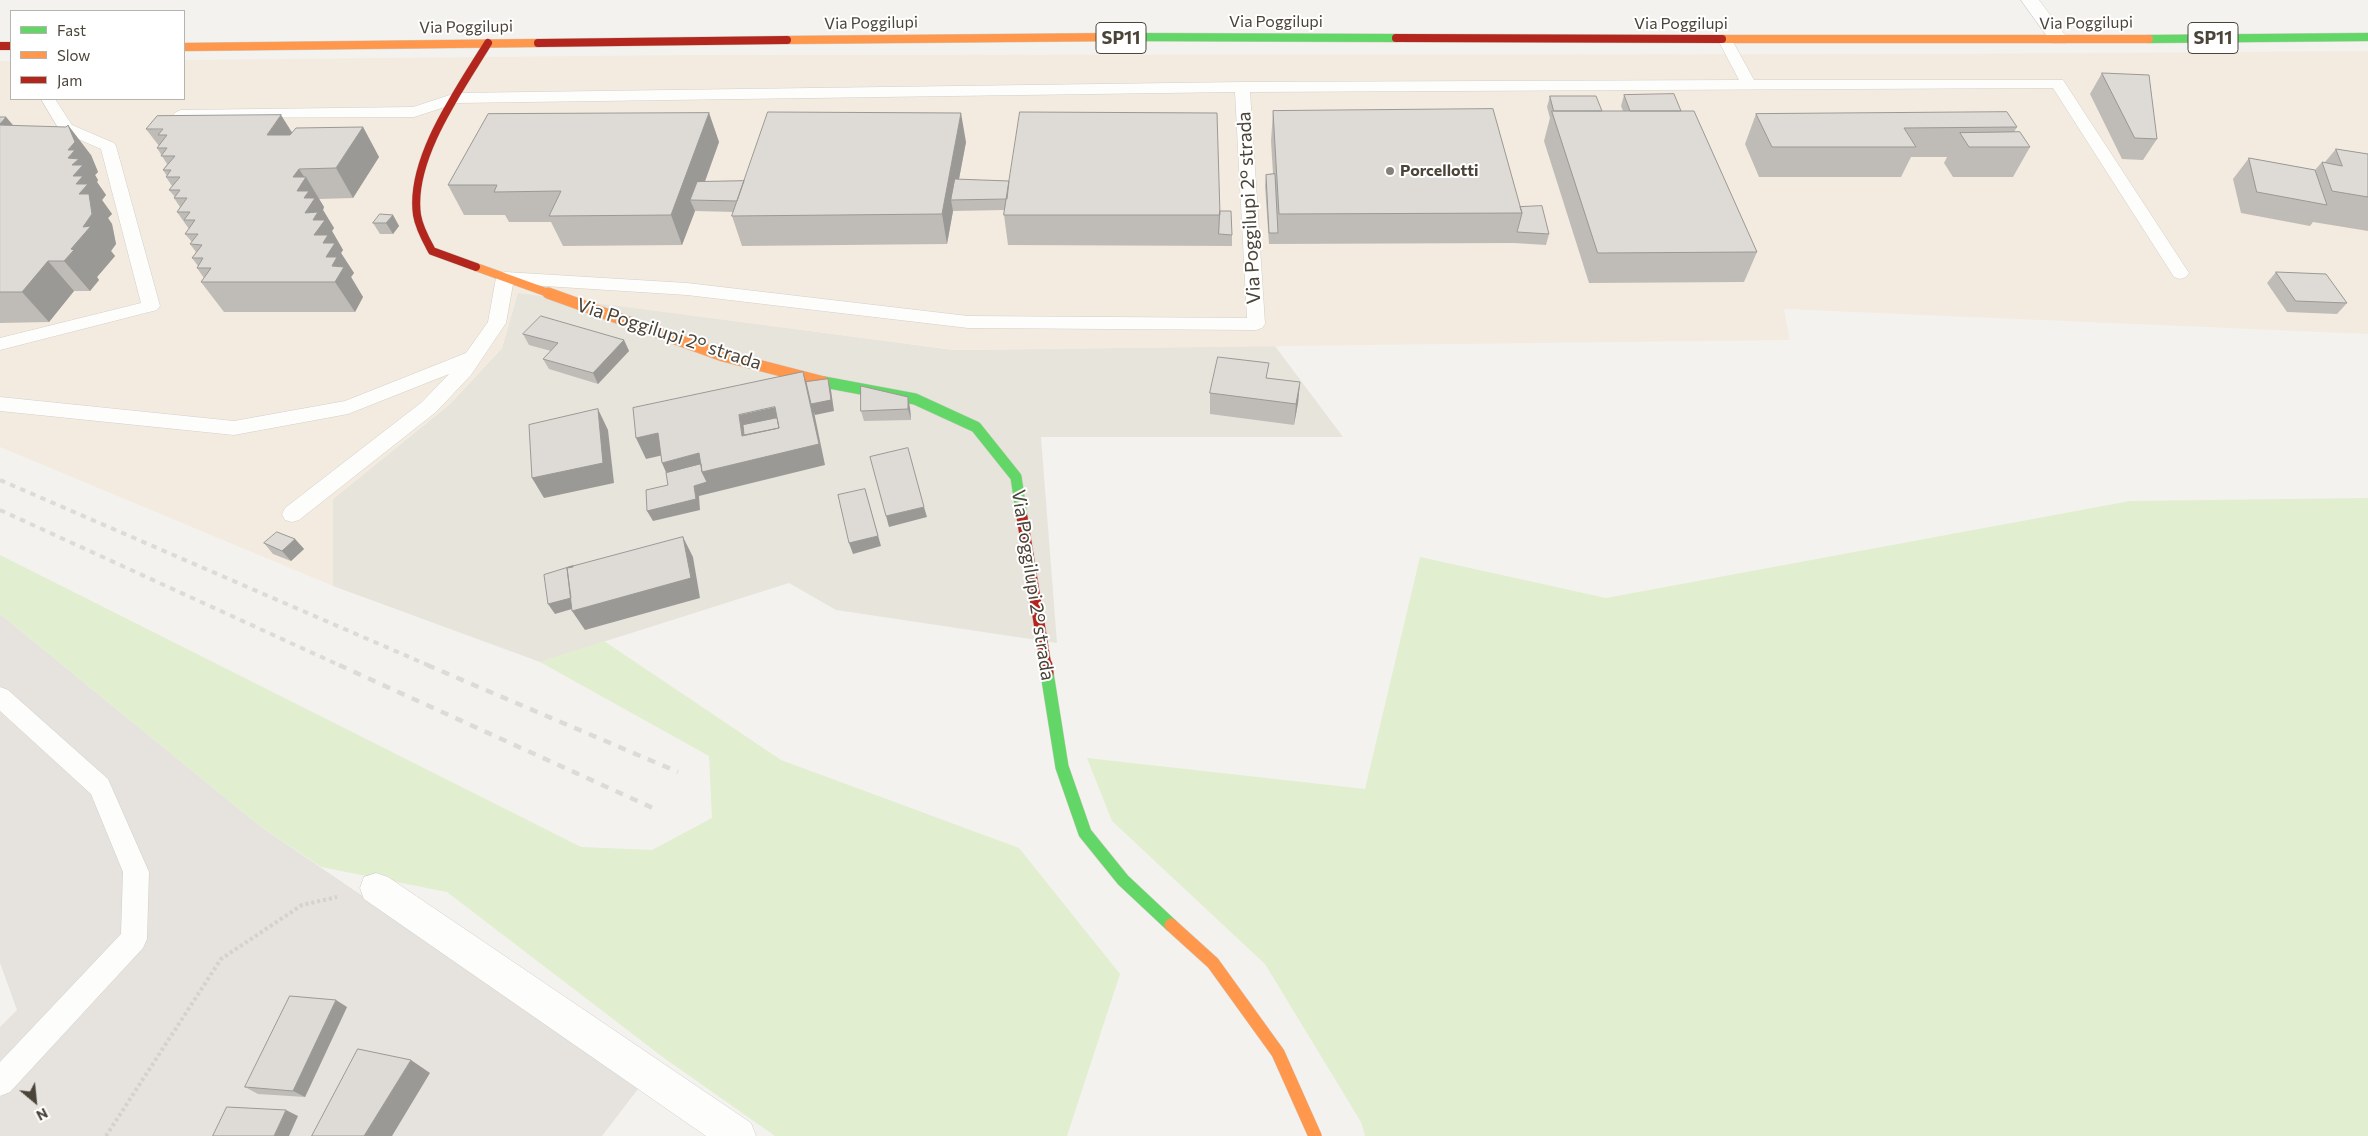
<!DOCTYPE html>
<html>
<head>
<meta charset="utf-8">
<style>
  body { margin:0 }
  #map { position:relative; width:2368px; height:1136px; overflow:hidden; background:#f4f2ee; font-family:Commissioner,sans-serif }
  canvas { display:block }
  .legend { position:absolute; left:10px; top:10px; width:175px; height:90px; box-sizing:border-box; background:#fff; border:1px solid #b7b4b0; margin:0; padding:6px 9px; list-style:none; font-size:15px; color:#4b4439 }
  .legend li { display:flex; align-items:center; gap:10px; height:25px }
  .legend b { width:25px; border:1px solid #b7b4b0 }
  .north { position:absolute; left:10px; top:1076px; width:50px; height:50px; -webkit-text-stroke:4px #fff; paint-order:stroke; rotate:152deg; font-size:14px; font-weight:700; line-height:20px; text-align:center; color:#4b4439 }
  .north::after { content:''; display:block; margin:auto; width:18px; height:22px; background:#4b4439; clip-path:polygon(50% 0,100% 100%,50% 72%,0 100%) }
</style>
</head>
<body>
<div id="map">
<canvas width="2368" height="1136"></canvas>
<ul class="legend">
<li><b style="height:6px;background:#63d668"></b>Fast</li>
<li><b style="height:6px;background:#ff974d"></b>Slow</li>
<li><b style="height:6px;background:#b3261e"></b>Jam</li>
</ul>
<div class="north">N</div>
</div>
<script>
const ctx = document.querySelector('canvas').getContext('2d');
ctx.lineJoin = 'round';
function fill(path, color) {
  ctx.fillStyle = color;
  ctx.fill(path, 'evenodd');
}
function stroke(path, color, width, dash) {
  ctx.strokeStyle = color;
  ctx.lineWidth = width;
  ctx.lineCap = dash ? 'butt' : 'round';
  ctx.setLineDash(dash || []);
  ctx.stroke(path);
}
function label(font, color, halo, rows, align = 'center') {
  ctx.font = font + ' Commissioner,sans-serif';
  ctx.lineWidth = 4;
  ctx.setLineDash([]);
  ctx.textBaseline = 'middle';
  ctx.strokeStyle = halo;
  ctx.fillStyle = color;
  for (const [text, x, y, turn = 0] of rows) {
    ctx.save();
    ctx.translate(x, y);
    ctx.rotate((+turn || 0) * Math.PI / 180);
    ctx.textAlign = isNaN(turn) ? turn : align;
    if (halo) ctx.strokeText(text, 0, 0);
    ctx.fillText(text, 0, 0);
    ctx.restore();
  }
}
fill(new Path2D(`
  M518,292l436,58 321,-4 68,91h-302l16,206 -221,-33 -47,-27 -249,79 -207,-76v-87l117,-95 52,-56z`), '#e7e4dc');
fill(new Path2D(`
  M2368,51v283l-584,-25 6,31 -836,10 -436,-57 -16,55 -52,56 -117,95v87l-333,-139v-386h11v38h173v-39l498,-5 1266,-1z`), '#f3ebdf');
fill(new Path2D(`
  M0,614l261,213 380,258 -39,51h-602v-109l17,-17 -17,-47z`), '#e6e2de');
fill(new Path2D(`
  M2368,498v638h-1003l-4,-14 -96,-158 -153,-143 -25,-63 278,31 55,-232 186,41 524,-97z
  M0,555l581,292 71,3 60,-32 -3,-62 -169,-94 64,-21 177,119 238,88 101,126 -53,162h-292l-111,-78 -217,-166 -126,-25 -60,-40 -261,-213z`), '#e1eecf');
const lane = new Path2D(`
  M1725,36l7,4 22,40h309l126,193 -3,4 -6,2 -6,-2 -121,-189 -803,4 15,232 -3,4 -6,2 -288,-2 -281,-33 -174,-11 -7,39 -35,52 -35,37 -137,108 -7,2 -7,-2 -3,-6 3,-6 137,-106 27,-28 -101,40 -114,21 -234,-24v-14l234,24 111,-20 121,-48 22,-31 8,-44 3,-4 6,-2 182,11 281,33 279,2 -12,-226 -778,11 -43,14 -238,1 -3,-3 3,-3 5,-2 232,-3 43,-14 786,-11 497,-2 -21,-40z
  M41,99h14l17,26 42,18 2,3 44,160 -3,4 -157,40v-12l141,-35 -40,-154 -41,-18z
  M0,687l8,3 100,89 41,93 -2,67 -4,9 -133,144 -10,4v-34l121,-128 2,-62 -32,-78 -91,-83z`);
const street = new Path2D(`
  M2021,0h18l29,39 -2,4h-14z
  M376,873l12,4 363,246 5,13h-50l-342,-237 -4,-11 4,-11z`);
const fastFar2 = new Path2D(`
  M1120,37l276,1
  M2149,39l219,-2`);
const fastFar1 = new Path2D(`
  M824,382l91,17 61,28 40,50 6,40`);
const fast = new Path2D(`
  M1047,673l15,94 23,66 38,47 48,45`);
const slowFar2 = new Path2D(`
  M1722,39h427
  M787,40l333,-3
  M184,47l354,-4
  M476,267l75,27`);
const slowFar1 = new Path2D(`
  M548,293l175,63 101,26`);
const slow = new Path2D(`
  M1171,925l42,38 65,90 37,83`);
const jamFar2 = new Path2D(`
  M1396,38l326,1
  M538,43l249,-3
  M0,46h11
  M476,267l-44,-16c-6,-11 -13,-23 -15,-36 -8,-56 43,-126 71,-172`);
const jamFar1 = new Path2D(`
  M1022,517l24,149`);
const jam = new Path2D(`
  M1046,665l1,8`);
stroke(lane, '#d2d0cb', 1);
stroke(street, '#d2d0cb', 1);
stroke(fastFar2, '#d3cfc5', 9);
stroke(fastFar1, '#d3cfc5', 12);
stroke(fast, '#d3cfc5', 14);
stroke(slowFar2, '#d3cfc5', 9);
stroke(slowFar1, '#d3cfc5', 12);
stroke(slow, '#d3cfc5', 14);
stroke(jamFar2, '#d3cfc5', 9);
stroke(jamFar1, '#d3cfc5', 12);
stroke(jam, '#d3cfc5', 14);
stroke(new Path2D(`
  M106,1136l115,-177 81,-54 35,-8`), '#d3d2cc', 4, [3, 3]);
fill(lane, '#fdfdfc');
fill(street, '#fdfdfc');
stroke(fastFar2, '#63d668', 8);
stroke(fastFar1, '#63d668', 11);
stroke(fast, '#63d668', 13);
stroke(slowFar2, '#ff974d', 8);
stroke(slowFar1, '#ff974d', 11);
stroke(slow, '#ff974d', 13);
stroke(jamFar2, '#b3261e', 8);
stroke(jamFar1, '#b3261e', 11);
stroke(jam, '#b3261e', 13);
stroke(new Path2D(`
  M0,480l430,186
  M0,510l341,156`), '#dbdbda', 4, [5.5, 5.5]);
stroke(new Path2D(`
  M339,665l316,144
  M427,665l251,107`), '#dbdbda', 4.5, [8, 8]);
fill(new Path2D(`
  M2102,73l55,66 -14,21 -21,-1 -32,-65z
  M1624,95l57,16 76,141 -13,30 -155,1 -45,-142 6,-23 -3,-11 3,-11 52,15h21l-2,-5z
  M1273,111l247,96 29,27 -3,11 -32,-2 -245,1 -4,-58 1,-11 7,-1 -2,-33z
  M709,113l10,29 -14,40 39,-1 222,-39 -7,37 261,32 12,24v11l-224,-1 -4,-30 1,-5 -52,1 -6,33 -205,2 -10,-30 2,-4 -39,-1 -13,34 -119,1 -12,-24h-42l-4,-7h-41l-16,-30z
  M1756,114l261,13 -3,5 16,15 -17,30h-60l-9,-14 3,-6h-36l-10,20h-142l-14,-33z
  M0,117h6l7,8 78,30 7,17 -3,3 3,5 -1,2 9,13 -4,5 10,14 -4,4 4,6 4,20 -5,7 4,5 -18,21 2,3 -9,11h-16l-25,31 -49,1z
  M363,127l16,30 -26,41 -34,1 5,8 -1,3 11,18 -2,3 11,19 -2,3 13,20 -3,4 12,20 -8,15h-131l-23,-30 3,-4 -7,-10 1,-2 -6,-8 4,-6 -6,-8 2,-2 -7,-8 4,-5 -12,-17 3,-5 -6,-9 1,-1 -6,-7 3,-4 -6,-9 1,-1 -4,-6 4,-6 -10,-16 2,-2 -13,-17 146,4z
  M2336,149l32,5v77l-55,-9 -3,4 -69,-13 -8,-34 16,-21 66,12 7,-8h3z
  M393,215l6,11 -6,8h-13l-7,-11z
  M2276,272l71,31 -10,11 -50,-2 -20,-29z
  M523,334l101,6 5,11 -31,33 -49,-15 -6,-10 8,-8 -22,-6z
  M1268,378l32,4 -2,21 -4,22 -84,-11v-21z
  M910,408l1,12 -47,1 -3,-10z
  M295,539l9,10 -13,12 -18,-7 -9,-11z
  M347,1007l-42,90 -47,-3 -13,-7z`), '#bfbcb8');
fill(new Path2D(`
  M709,113l10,29 -21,58h-8l5,11 -13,34 -11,-30z
  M961,113l5,29 -11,58h-4l2,11 -6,33 -5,-30z
  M281,115l19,30 -33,-10z
  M6,117l24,29 -30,-20v-2z
  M68,125l23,30 7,17 -3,3 3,5 -1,2 9,13 -4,5 10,14 -4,4 4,6 4,20 -5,7 4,5 -18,21 2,3 -9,11 -26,-30 19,-34 -4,-33 -6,-18 -5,-18z
  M363,127l16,30 -26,41 -17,-30z
  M299,169l6,9 1,-1 18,30 -1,3 11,18 -2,3 11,19 -2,3 13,20 -3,4 12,20 -8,15 -20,-30 -9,-25 -12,-22 -17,-44 -4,-14z
  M393,215l6,11 -6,8 -7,-11z
  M48,261l26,30 -25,31 -27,-30z
  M624,340l5,11 -31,33 -5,-11z
  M803,372l7,21 18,-14 3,11 3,21 -19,4 -1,-3 11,53 -126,31 1,14 -47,11 -6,-10 24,-27 -9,-21 37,-10 120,-9z
  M1300,382l-2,21 -4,22 2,-21z
  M908,397l2,11 1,12 -3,-11z
  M775,407l8,21 -41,8 -3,-21z
  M598,409l10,21 6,53 -70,15 -12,-20z
  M658,433l10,21 -22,5 -10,-21z
  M865,489l16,57 -28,8 -4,-11z
  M924,507l3,10 -38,10 -3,-11z
  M683,537l10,20 7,41 -115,32 -13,-19z
  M295,539l9,10 -13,12 -9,-10z
  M575,596l7,10 -27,8 -7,-10z
  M336,1000l11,7 -42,90 -12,-6z
  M411,1060l19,13 -38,63h-28z
  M286,1110l12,6 -9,20h-15z`), '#9b9996');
const building = new Path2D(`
  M2102,73l47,2 8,64 -22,-1z
  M1674,94l7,17h-51l-6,-16z
  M1550,96h46l6,15h-48z
  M1493,109l29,104 -243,1 -6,-103z
  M1552,111h142l63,141 -159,1z
  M768,112l193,1 -19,101 -210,2z
  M1020,112l197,1 3,102h-216z
  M2007,112l10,15 -113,1 12,19h-144l-16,-33z
  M709,113l-38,102 -122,1 12,-25 -67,1 3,-7h-49l40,-71z
  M281,115l-14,20h23l6,-7 67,-1 -27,41 -37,1 -6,8h13l-9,14h12l-5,7h11l-10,15 13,-1 -5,8h12l-11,15h14l-5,8h12l-9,14h11l-5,9 12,1 -9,15h-134l10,-14h-14l6,-10h-11l10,-13 -12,-1 8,-10h-13l10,-14h-11l6,-8h-13l10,-14h-13l6,-8h-11l11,-13h-14l5,-7h-8l12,-14h-14l6,-8h-10l10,-13h-9l5,-6h-17l11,-13z
  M0,117h6l-6,7z
  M0,125l66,2 2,-2 7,17 -7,8h7l-7,8 11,1 -7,6h11l-10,11h10l-7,8h12l-9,10h10l3,20 -9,13 8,-1 -20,23 3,1 -10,11h-16l-26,31h-22z
  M2020,132l10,15h-61l-9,-14z
  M2336,149l32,5v43l-36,-6 -10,-29 20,4z
  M2249,158l66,12 12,35 -70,-13z
  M1275,174l3,59h-9l-3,-58z
  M955,179l54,2 -2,18 -56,1z
  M744,181l-7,20 -47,-1 7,-18z
  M1542,206l7,28 -32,-2 5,-19 -2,-6z
  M1220,211h11l1,24 -13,-1z
  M380,214l13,1 -7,8h-13z
  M2276,272l50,2 21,29 -51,-2z
  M541,316l83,24 -31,33 -50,-14 15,-16 -35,-9z
  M1218,357l51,6 -3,15 34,4 -4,22 -86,-11z
  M803,372l16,72 -117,28 -3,-19 -37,10 -4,-30 -22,5 -3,-30zM775,407l4,21 -37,8 -3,-21z
  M828,379l3,21 -20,4 -5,-22z
  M861,386l47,11v12l-47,2z
  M598,409l5,54 -71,15 -3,-53z
  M777,418l2,10 -35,7 -1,-10z
  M908,448l16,59 -38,9 -16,-59z
  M701,464l1,8 5,10 -13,4 2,13 -49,12 -1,-21 22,-5 -2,-12z
  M865,489l13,47 -29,7 -11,-48z
  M277,532l18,7 -13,12 -18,-8z
  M683,537l8,41 -119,33 -5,-43z
  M573,566v1l-6,1 4,30 -23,6 -4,-29z
  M290,996l46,4 -43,91 -48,-4z
  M358,1049l53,11 -47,76h-52z
  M227,1107l59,3 -12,26h-61z`);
fill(building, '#dedbd6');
stroke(building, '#9b9996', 1);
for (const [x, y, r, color] of [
  [1390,171,5,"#868178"]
]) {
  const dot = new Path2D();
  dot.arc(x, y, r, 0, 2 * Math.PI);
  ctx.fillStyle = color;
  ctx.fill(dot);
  stroke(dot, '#fff', 2);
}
label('16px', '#4b4439', '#fff', [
  ["Via Poggilupi",1276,22],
  ["Via Poggilupi",871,23,-1],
  ["Via Poggilupi",2086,23,-1],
  ["Via Poggilupi",1681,24],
  ["Via Poggilupi",466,27,-1]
]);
label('bold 16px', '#4b4439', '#fff', [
  ["Porcellotti",1400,171]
], 'left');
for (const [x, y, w] of [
  [1121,38,50],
  [2213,38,50]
]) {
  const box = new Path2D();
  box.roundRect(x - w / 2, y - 15.5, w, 31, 4);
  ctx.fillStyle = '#fff';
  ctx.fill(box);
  stroke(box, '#4b4439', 1);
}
label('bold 18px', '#4b4439', null, [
  ["SP11",1121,38],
  ["SP11",2213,38]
]);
label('19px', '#4b4439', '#fff', [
  ["Via Poggilupi 2° strada",1249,208,-93],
  ["Via Poggilupi 2° strada",669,334,18],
  ["Via Poggilupi 2° strada",1033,585,81]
]);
</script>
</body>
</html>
